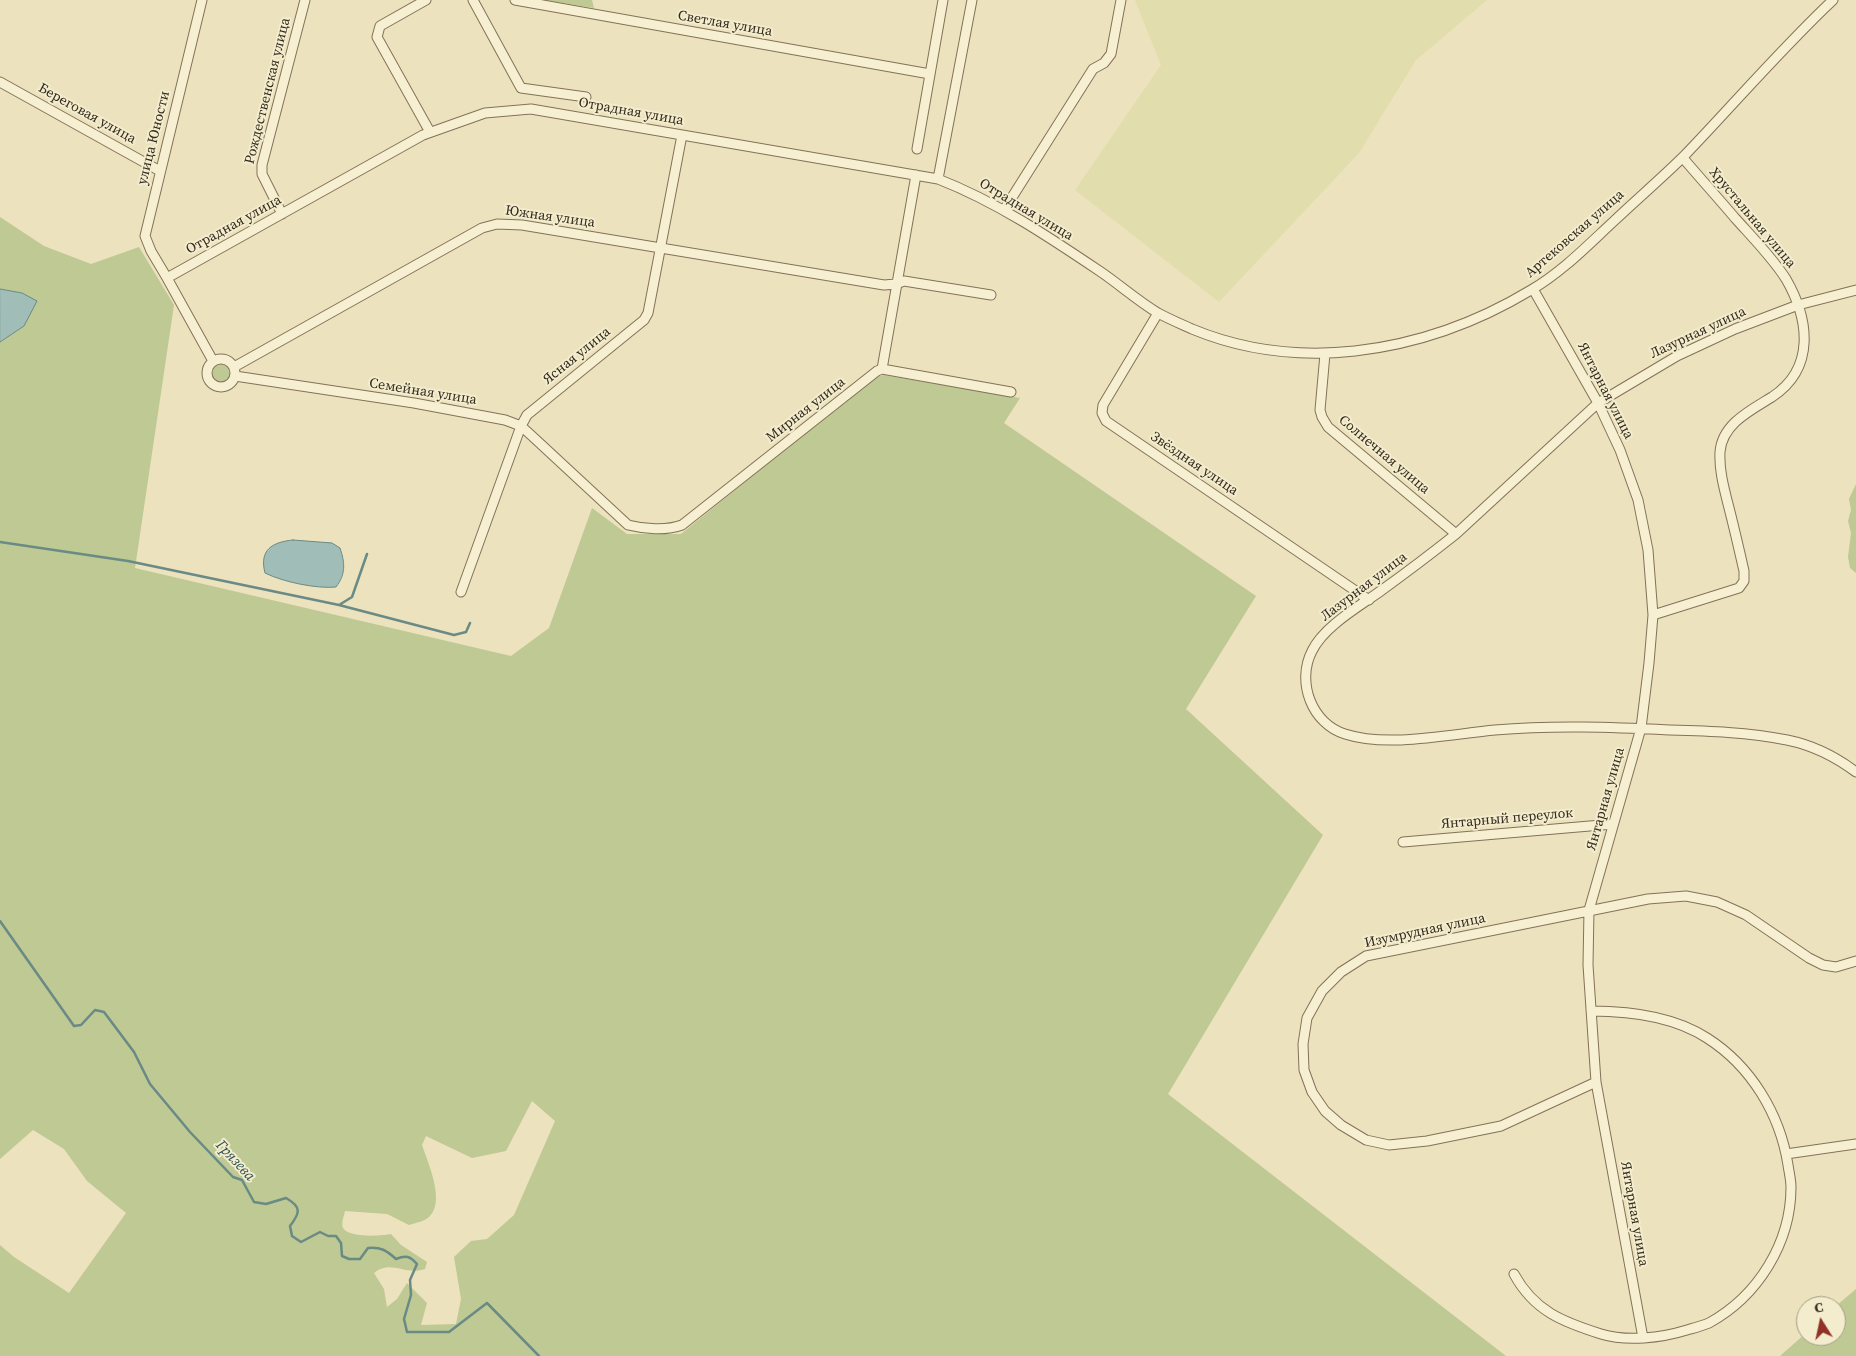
<!DOCTYPE html>
<html>
<head>
<meta charset="utf-8">
<style>
  body { margin:0 }
  #map { position:relative; width:1856px; height:1356px; overflow:hidden; background:#ece2be; font-family:"Source Serif 4",serif }
  canvas { display:block }
  .north { position:absolute; left:1796px; top:1296px; width:50px; height:50px; box-sizing:border-box; background:#f3eccd; border:1px solid #a69e86; border-radius:50%; rotate:350deg; font-size:14px; font-weight:700; line-height:20px; text-align:center; color:#33291c }
  .north::after { content:''; display:block; margin:auto; width:18px; height:22px; background:#90322a; clip-path:polygon(50% 0,100% 100%,50% 72%,0 100%) }
</style>
</head>
<body>
<div id="map">
<canvas width="1856" height="1356"></canvas>
<div class="north">С</div>
</div>
<script>
const ctx = document.querySelector('canvas').getContext('2d');
ctx.lineJoin = 'round';
function fill(path, color) {
  ctx.fillStyle = color;
  ctx.fill(path, 'evenodd');
}
function stroke(path, color, width, dash) {
  ctx.strokeStyle = color;
  ctx.lineWidth = width;
  ctx.lineCap = dash ? 'butt' : 'round';
  ctx.setLineDash(dash || []);
  ctx.stroke(path);
}
function label(font, color, halo, rows, align = 'center') {
  ctx.font = font + ' "Source Serif 4",serif';
  ctx.lineWidth = 4;
  ctx.setLineDash([]);
  ctx.textBaseline = 'middle';
  ctx.strokeStyle = halo;
  ctx.fillStyle = color;
  for (const [text, x, y, turn = 0] of rows) {
    ctx.save();
    ctx.translate(x, y);
    ctx.rotate((+turn || 0) * Math.PI / 180);
    ctx.textAlign = isNaN(turn) ? turn : align;
    if (halo) ctx.strokeText(text, 0, 0);
    ctx.fillText(text, 0, 0);
    ctx.restore();
  }
}
fill(new Path2D(`
  M1135,0h352l-71,60 -57,93 -140,149 -144,-112 86,-125z`), '#e1ddac');
fill(new Path2D(`
  M543,0h49l2,8z
  M0,217l44,29 47,18 48,-17 35,58 -39,263 376,88 38,-28 43,-120 35,26h54l193,-157 10,-2 136,23 -16,25 252,173 -70,113 137,126 -155,259 338,262h-1506v-111l14,12 55,36 57,-80 -39,-32 -23,-32 -31,-19 -33,29v-817l24,-16 -2,-33 -22,-4zM532,1101l23,20 -41,94 -27,24 -16,2 -17,16 7,42 -5,25 -35,1 6,-22 -20,-20 -10,16 -10,8 -3,-18 -10,-16c17,-14 31,3 51,-4l2,-7 -26,-17 -10,-11c-10,2 -42,4 -48,-6 -2,-6 1,-12 2,-17l42,3 22,11c6,-2 17,-4 21,-9 15,-16 -2,-53 -8,-71l4,-9 46,22 34,-7z
  M212 373a9 9 0 1 1 18 0a9 9 0 1 1-18 0Z
  M1856,484v89l-6,-5 -2,-11 3,-24 -3,-12 3,-11 -2,-11z
  M1856,1289v67h-76l26,-23v3h30v-30z`), '#bec993');
const water = new Path2D(`
  M0,289l22,4 15,8 -13,25 -24,16z
  M293,540l39,3 8,5c5,15 6,26 -4,39 -19,2 -53,-5 -71,-14 -6,-23 7,-31 28,-33z`);
fill(water, '#a1bdb7');
stroke(water, '#698a85', 1);
stroke(new Path2D(`
  M0,542l128,19 211,44 115,30 12,-3 4,-9
  M339,605l13,-8 15,-43
  M0,921l74,105 7,-1 14,-15 9,2 30,40 16,32 40,48 43,45 9,3 12,22 12,2 20,-6c16,9 14,15 4,28l2,10 9,6 19,-10 8,4h8l5,7 1,13 7,3h11l8,-11c13,-1 18,2 28,11 10,-4 14,-3 21,5l-7,16 1,15 -7,24 3,13h42l38,-29 52,53`), '#698a85', 2.5);
const minor = new Path2D(`
  M202,0l-57,236 6,15 16,27 46,83
  M426,0l-46,26 -3,11 53,95
  M473,0l48,88 65,9
  M515,0l415,74
  M0,82l160,89
  M917,149l26,-149
  M938,179l34,-179
  M1004,210l89,-141 11,-6 7,-9 10,-54
  M282,214l-20,-40v-9l43,-165
  M167,278l256,-143 62,-22 46,-4 407,70c59,23 111,58 163,93 19,13 37,29 57,41 11,6 23,11 34,16 53,22 107,28 163,22 62,-7 123,-29 176,-61 31,-18 57,-45 83,-69 23,-22 48,-43 71,-66 49,-51 96,-106 148,-155
  M1533,289l65,114 22,47 18,50 10,50 5,65 -4,48 -8,65 -52,182 -1,55 8,117 47,256
  M1856,290l-58,15 -63,24 -58,27 -79,47 -142,131c-24,19 -49,38 -74,56 -22,16 -58,36 -70,61 -16,31 0,73 33,83 43,14 106,0 150,-4 58,-5 116,-3 174,0 39,1 79,2 118,10 25,5 49,17 69,32
  M1158,313l-55,92 -1,8 4,8 263,179
  M1325,354l-5,56 2,7 6,10 128,107
  M207 373a14 14 0 1 1 28 0a14 14 0 1 1-28 0Z
  M234,367l248,-139 15,-4 25,1 362,60 12,-1 8,-3 87,14
  M882,369l129,23
  M235,376l179,27 91,17 16,6 11,10 96,89c16,4 38,6 54,0l195,-154 5,-2 34,-194
  M461,592l60,-166 6,-11 117,-95 4,-7 34,-178
  M1653,615l86,-27 5,-7v-10c-5,-22 -10,-44 -16,-67 -4,-16 -9,-34 -8,-52 2,-28 31,-42 52,-55 44,-29 37,-78 14,-118 -14,-22 -34,-42 -51,-61 -17,-20 -35,-40 -52,-60
  M1403,842l210,-18
  M1596,1082l-95,44 -74,15 -38,4 -23,-5 -25,-15 -16,-14 -13,-19 -8,-22 -1,-26 4,-26 15,-27 19,-19 25,-16 282,-57 38,-3 31,6 29,13 63,43 14,7 13,2 20,-6
  M1786,1154l70,-10
  M1514,1274c20,37 49,48 87,60 26,8 60,4 86,-4 7,-2 15,-4 22,-7 49,-27 82,-80 82,-136 0,-7 -2,-15 -3,-22 -8,-51 -37,-99 -81,-127 -34,-22 -76,-27 -116,-27`);
stroke(minor, '#837258', 11);
stroke(minor, '#f7efd1', 9);
label('14px', '#33291c', '#f3eccd', [
  ["Светлая улица",725,24,10],
  ["Рождественская улица",268,91,-76],
  ["Отрадная улица",631,112,10],
  ["Береговая улица",87,114,29],
  ["улица Юности",154,138,-76],
  ["Отрадная улица",1026,210,31],
  ["Южная улица",550,217,8],
  ["Хрустальная улица",1752,218,50],
  ["Отрадная улица",234,225,-29],
  ["Артековская улица",1575,234,-41],
  ["Лазурная улица",1698,333,-25],
  ["Ясная улица",577,356,-39],
  ["Янтарная улица",1605,391,63],
  ["Семейная улица",423,392,9],
  ["Мирная улица",806,410,-38],
  ["Солнечная улица",1384,455,40],
  ["Звёздная улица",1194,464,34],
  ["Лазурная улица",1364,587,-37],
  ["Янтарная улица",1606,799,-74],
  ["Янтарный переулок",1507,819,-5],
  ["Изумрудная улица",1425,931,-12],
  ["Янтарная улица",1634,1214,80]
]);
label('italic 15px', '#2b5252', '#f3eccd', [
  ["Грязева",235,1161,47]
]);
</script>
</body>
</html>
